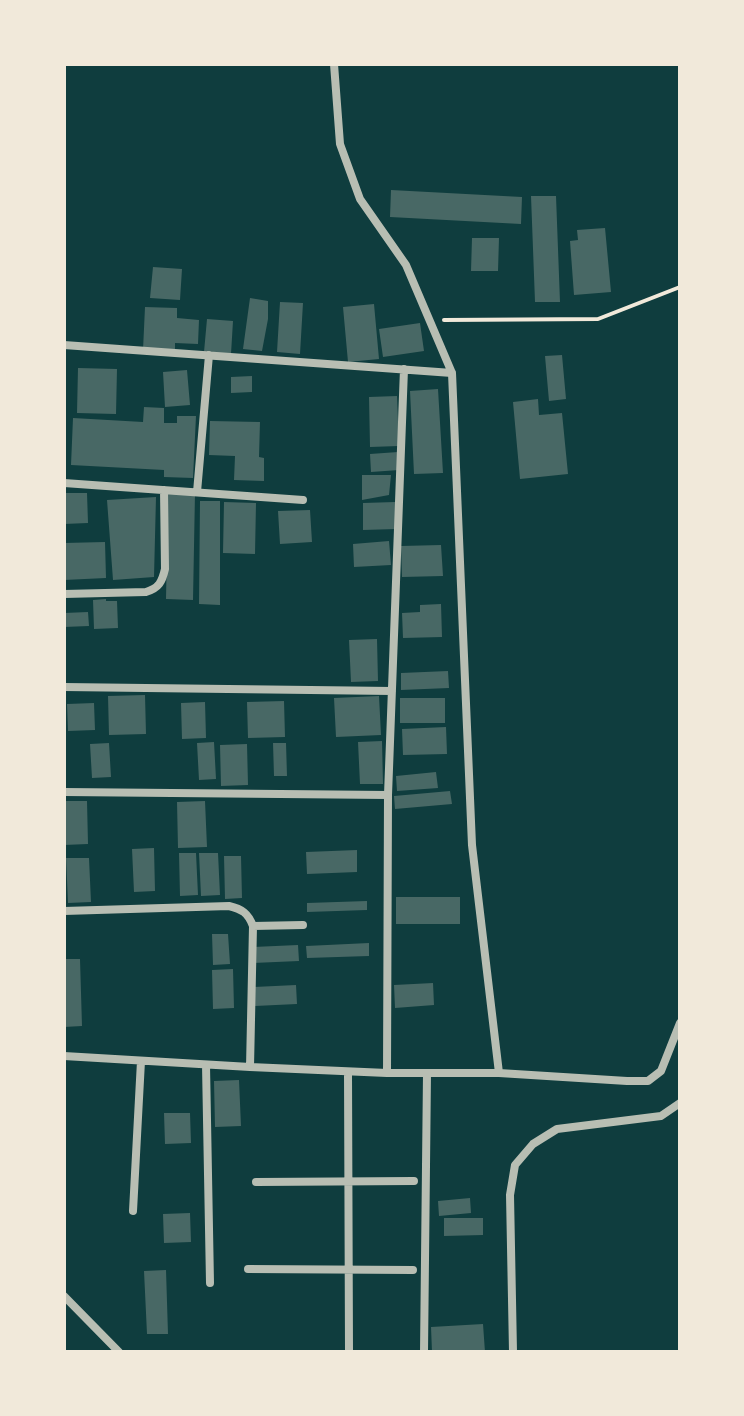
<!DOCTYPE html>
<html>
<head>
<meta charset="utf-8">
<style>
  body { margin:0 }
  #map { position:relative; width:744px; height:1416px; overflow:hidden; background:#0f3d3e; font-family:Lato,sans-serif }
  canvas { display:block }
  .frame { position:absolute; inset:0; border:66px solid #f1e9da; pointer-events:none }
</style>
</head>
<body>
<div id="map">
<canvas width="744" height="1416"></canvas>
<div class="frame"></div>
</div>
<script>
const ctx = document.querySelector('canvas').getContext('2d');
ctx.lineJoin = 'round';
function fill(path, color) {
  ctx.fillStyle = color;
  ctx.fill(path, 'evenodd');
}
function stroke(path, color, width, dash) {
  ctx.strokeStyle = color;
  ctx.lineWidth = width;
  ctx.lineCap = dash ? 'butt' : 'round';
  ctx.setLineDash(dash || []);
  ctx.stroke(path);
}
fill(new Path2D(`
  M391,190l131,7 -1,27 -131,-7z
  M531,196h25l4,106h-25z
  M605,228l6,64 -37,3 -4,-54 8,-1 -1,-10z
  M472,238h27l-1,33h-27z
  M153,267l29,2 -2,31 -30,-2z
  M250,298l18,3v18l-6,32 -19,-2z
  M280,302l23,1 -3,51 -23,-2z
  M374,304l5,55 -31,3 -5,-55z
  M145,307l32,1v10l22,2 -1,24 -23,-1v8l-32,-1z
  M207,319l26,2 -2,33 -27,-2z
  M420,323l4,28 -41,6 -4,-28z
  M562,355l4,44 -17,2 -4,-45z
  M78,368l39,1 -1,45 -39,-1z
  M187,370l3,35 -25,2 -2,-35z
  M252,376v16l-21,1v-16z
  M438,389l5,84 -29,1 -4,-83z
  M397,396l2,50 -29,1 -1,-50z
  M538,399l1,16 23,-2 6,61 -48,5 -7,-77z
  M144,407l20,1v15h13v-7h19l-3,62 -29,-1v-7l-93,-5 2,-47 70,4z
  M210,421l50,1 -1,35 5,1v23l-30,-1 1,-24 -26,-1z
  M398,452l1,18 -28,2 -1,-18z
  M362,475h29l-2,20 -27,5z
  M64,493h23l1,30 -24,1z
  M168,493h27l-2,107 -27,-1z
  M156,497l-2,80 -41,3 -6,-80z
  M200,501h20v104l-21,-1z
  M224,502l32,1 -1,51 -32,-1z
  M395,502l1,27 -33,1v-27z
  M310,510l2,32 -32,2 -2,-33z
  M389,541l2,24 -37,2 -1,-23z
  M105,542l1,36 -42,2v-37z
  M441,545l2,31 -41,1 -1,-31z
  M106,599v2h11l1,27 -24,1 -1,-29z
  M441,604l1,33 -39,1 -1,-25 18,-1v-7z
  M88,612l1,14 -25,1v-14z
  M377,639l1,42 -27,1 -2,-42z
  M448,671l1,17 -48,2v-17z
  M145,695l1,39 -37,1 -1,-39z
  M379,696l2,39 -45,2 -2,-39z
  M400,698h45v25h-45z
  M284,701l1,36 -37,1 -1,-36z
  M205,702l1,36 -24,1 -1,-36z
  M94,703l1,27 -27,1 -1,-27z
  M446,727l1,27 -44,1 -1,-26z
  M382,741l1,43h-23l-2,-42z
  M214,742l2,37 -17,1 -2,-37z
  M109,743l2,34 -19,1 -2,-34z
  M273,743h13l1,33h-13z
  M247,744l1,41 -27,1 -1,-41z
  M436,772l2,16 -41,3 -1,-15z
  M450,791l2,13 -57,5 -1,-13z
  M64,801h23l1,43 -24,1z
  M205,801l2,46 -29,1 -1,-46z
  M154,848l1,43 -21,1 -2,-43z
  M357,850v22l-50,2 -1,-22z
  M179,853h17l2,42 -18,1z
  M199,853h19l2,42 -19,1z
  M224,856h17l1,42 -17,1z
  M66,858h23l2,44 -23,1z
  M396,897h64v27h-64z
  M367,901v9l-60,2v-9z
  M212,934h16l2,30 -17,1z
  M369,943v13l-62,2 -1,-12z
  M298,945l1,16 -46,2v-16z
  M64,959h16l2,67 -18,1z
  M233,969l1,39 -21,1 -1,-39z
  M433,983l1,22 -39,3 -1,-23z
  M296,985l1,19 -42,2 -1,-19z
  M239,1080l2,46 -26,1 -1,-46z
  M164,1113h26l1,30 -26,1z
  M470,1198l1,15 -32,3 -1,-15z
  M190,1213l1,29 -27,1 -1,-29z
  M444,1218h39v17l-39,1z
  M166,1270l2,64h-21l-3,-63z
  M483,1324l2,28h-53l-1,-25z`), '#486865');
stroke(new Path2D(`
  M444,320l154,-1 82,-32`), '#f1e9da', 4);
stroke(new Path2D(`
  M334,64l6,80 20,55 46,66 46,108 20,472 27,228
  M64,345l388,28
  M64,483l239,17
  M197,492l12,-137
  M64,594l82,-2c13,-4 16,-10 19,-23l-1,-79
  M64,687l328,4
  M64,792l324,3
  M64,911l165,-5c13,3 19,7 24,20l-3,141
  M253,926l50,-1
  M64,1056l186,11 137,6h112l128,8h21l13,-10 19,-48
  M206,1065l4,218
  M348,1072l1,280
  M387,1073l1,-278 16,-426
  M256,1182l158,-1
  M133,1211l8,-150
  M248,1269l165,1
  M64,1296l55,56
  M424,1352l3,-279
  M513,1352l-3,-157 5,-30 18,-21 24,-15 104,-13 19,-13`), '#b8beb3', 8);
</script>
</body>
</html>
